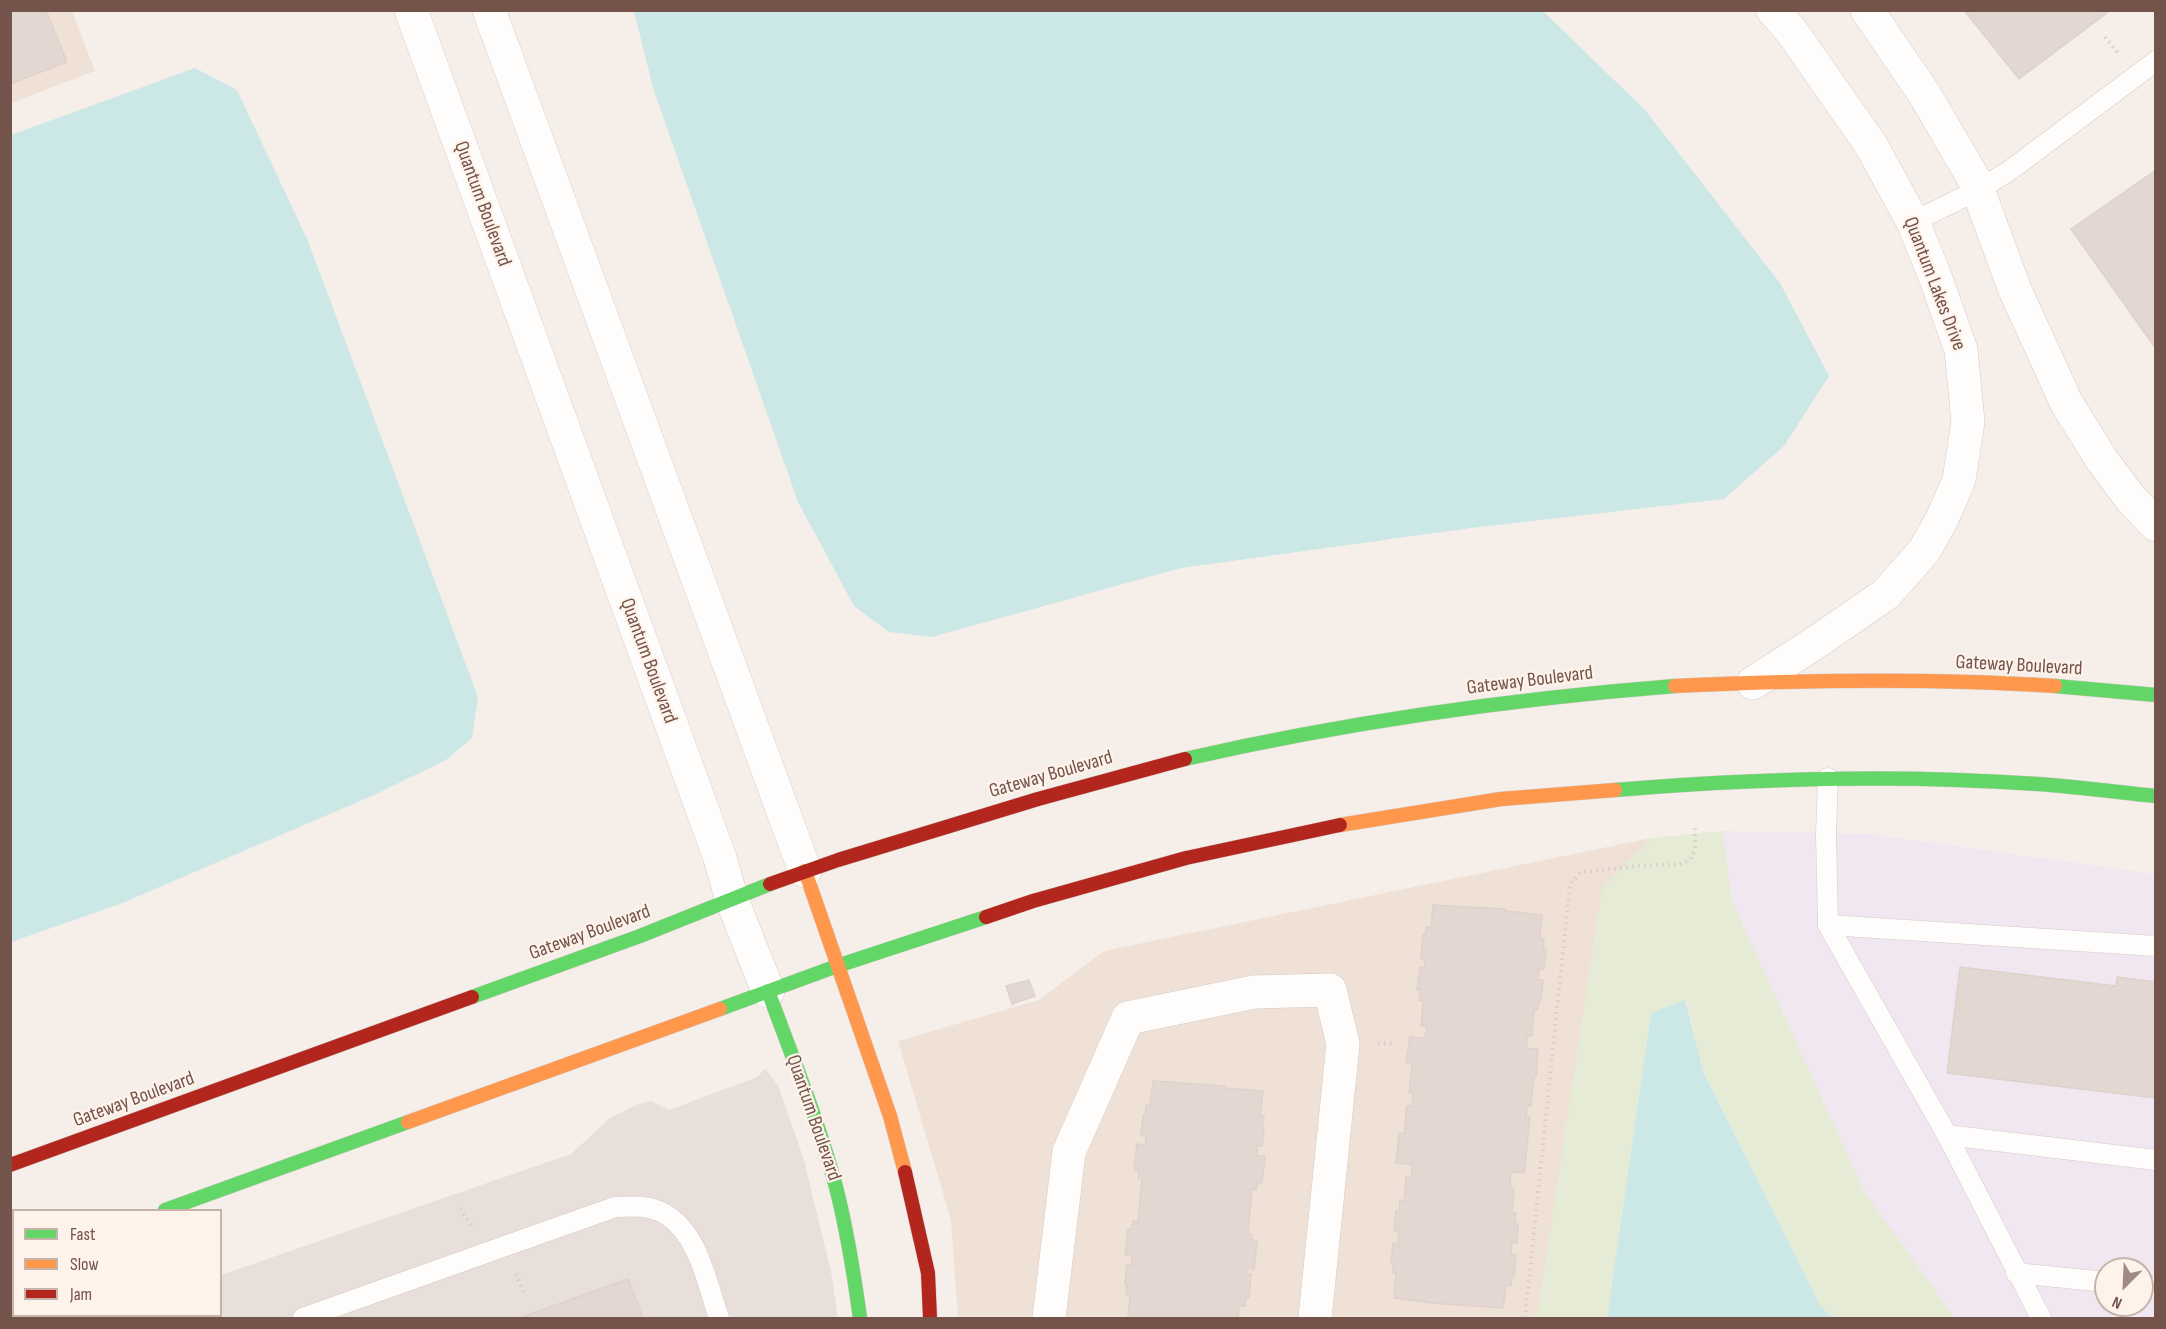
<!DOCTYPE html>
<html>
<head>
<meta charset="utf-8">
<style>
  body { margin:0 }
  #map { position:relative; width:2166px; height:1329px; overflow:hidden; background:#f6efe9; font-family:"Sofia Sans Condensed",sans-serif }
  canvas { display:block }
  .frame { position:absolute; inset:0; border:12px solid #73534a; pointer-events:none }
  .legend { position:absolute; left:12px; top:1209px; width:210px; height:108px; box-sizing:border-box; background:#fef3ea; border:2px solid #c6b3aa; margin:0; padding:8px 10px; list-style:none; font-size:18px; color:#73534a }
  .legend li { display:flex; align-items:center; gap:12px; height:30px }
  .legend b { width:30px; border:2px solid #c6b3aa }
  .north { position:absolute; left:2094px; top:1257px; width:60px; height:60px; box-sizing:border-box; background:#fef3ea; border:2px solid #c6b3aa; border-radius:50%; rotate:204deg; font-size:16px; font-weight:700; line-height:24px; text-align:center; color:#73534a }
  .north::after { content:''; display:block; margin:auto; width:21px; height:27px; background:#a18a82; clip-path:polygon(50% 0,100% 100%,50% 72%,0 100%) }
</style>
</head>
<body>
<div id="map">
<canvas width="2166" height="1329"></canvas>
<div class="frame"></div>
<ul class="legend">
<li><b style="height:8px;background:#63d668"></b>Fast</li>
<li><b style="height:8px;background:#ff974d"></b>Slow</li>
<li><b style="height:8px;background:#b3261e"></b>Jam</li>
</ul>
<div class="north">N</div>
</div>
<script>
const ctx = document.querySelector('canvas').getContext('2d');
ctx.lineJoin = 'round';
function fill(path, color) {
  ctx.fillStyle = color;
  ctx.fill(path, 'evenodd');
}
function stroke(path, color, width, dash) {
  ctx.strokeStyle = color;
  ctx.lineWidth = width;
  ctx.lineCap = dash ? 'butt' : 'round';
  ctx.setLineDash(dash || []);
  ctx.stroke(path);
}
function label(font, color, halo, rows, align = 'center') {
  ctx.font = font + ' "Sofia Sans Condensed",sans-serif';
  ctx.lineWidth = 4.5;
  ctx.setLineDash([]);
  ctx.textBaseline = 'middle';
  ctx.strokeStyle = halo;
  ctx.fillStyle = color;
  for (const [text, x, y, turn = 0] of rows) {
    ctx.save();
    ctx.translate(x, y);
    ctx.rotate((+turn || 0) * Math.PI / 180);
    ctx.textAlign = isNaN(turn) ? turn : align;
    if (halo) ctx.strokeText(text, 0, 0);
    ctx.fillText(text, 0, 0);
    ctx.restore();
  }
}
fill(new Path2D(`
  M11,11h61l23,60 -84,32z
  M1651,838l-75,480h-618l-7,-98 -53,-179 141,-41 65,-49z`), '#efe1d6');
fill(new Path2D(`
  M765,1069l13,16 26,75 27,112 7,46h-744l9,-2h117l1,-41 350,-121 39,-36 29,-14 12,-3 18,9 88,-33z`), '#e8dfda');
fill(new Path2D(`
  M1723,831l146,3 286,40v444h-200l-90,-125 -133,-292zM2106,1269h36v36h-36z`), '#f0e7f1');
fill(new Path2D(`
  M1723,831l9,70 133,292 90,125h-122l-13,-13 -116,-233 -18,-71 -35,12 -44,305h-70l65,-430 49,-50z`), '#e5ebd4');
fill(new Path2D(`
  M634,11h909l102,99 135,173 49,93 -45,70 -60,53 -253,29 -290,40 -249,69 -43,-5 -35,-26 -56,-104 -145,-414z
  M195,68l42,22 71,151 170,456 -6,41 -26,22 -72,35 -254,109 -109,38v-807z
  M1685,1000l19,73 116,232 13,13h-226l44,-305z`), '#cbe7e6');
const building = new Path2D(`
  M10,10h36l21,52 -57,22z
  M1964,10h147l-92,69z
  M2156,170v179l-85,-120z
  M1433,905l72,4v2l37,4 -2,23 4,1 -1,10 3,1 -2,19h-5l-1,11h5l-2,21 -2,-1 -1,10h-4l-2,26 -4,-1 -2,13 12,1 -2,28h-2l-3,29h-4l-1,11h4l-6,56 -13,-1 -1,16 4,1 -2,23 4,1 -1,10 3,1 -1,19 -5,-1 -1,12 5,1 -2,21 -2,-1 -1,10h-5l-3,23 -71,-5 -38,-5 2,-25h-3v-10h-2l2,-20 5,1 1,-13h-5l2,-20h3l1,-11 4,1 2,-24h5l2,-12 -17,-2 3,-30 5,1 3,-28h5l1,-13h-4l3,-29 -6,-1 4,-26 15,1 2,-12h-6l2,-25 -4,-1 2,-10h-4l3,-23 5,1v-8l-4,-1 2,-24 2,1 1,-9h5z
  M1960,967l156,19 1,-9 39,5v116l-209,-25z
  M1029,980l6,16 -23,8 -6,-18z
  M1153,1081l72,5v2l38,3 -3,25h4l-2,11 2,1 -2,18h-5v10h8l-3,27 -5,-1 -1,8 -4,-1 -4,44 4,1v6l5,1 -3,28 -7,-1 -1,6h5l-2,23h-3l-1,9h-6l-1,12h-110l2,-23 -4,-1 1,-9h-2l2,-21 5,1v-9l-7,-1 3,-26h4l1,-8 5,1 4,-44h-4l1,-7 -5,-1 3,-26 8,1 1,-9 -5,-1 2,-20h2l1,-10h4z
  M628,1279l15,39h-124l48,-17z`);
fill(building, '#e2d7d1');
stroke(building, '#dfd1cb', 1.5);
const lane = new Path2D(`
  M1913,222l65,-32 31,-19 147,-110
  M1828,778l-2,55 2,92 119,210 94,183
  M1828,925l328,21
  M1947,1135l209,25
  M2016,1273l90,9
  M2142,1286l14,1
  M303,1318l312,-111c16,-1 35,-2 50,7 34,20 42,70 54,104`);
const street = new Path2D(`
  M411,10l309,848 12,42 36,91
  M489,10l316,861
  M1867,10l58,85 49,84 41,111 52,114 35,56 29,39 25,26
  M1753,683l65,-42 68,-47 38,-43 18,-32 17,-39 9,-58 -7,-72 -25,-71 -23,-57 -42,-77 -79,-113 -19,-22
  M1049,1318l20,-166 59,-134 126,-26 76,-2 13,54 -28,274`);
const fast = new Path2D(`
  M2055,686l101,9
  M1185,759c162,-37 325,-60 490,-73
  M1615,790c141,-12 282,-16 423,-6 40,3 79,8 118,12
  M768,991c24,65 50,129 68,196 11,43 18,87 24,131
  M472,997l168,-61 130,-52
  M720,1009l117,-43 149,-49
  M165,1210l243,-88`);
const slow = new Path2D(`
  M1675,686c127,-6 253,-8 380,0
  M1340,825l161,-26 114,-9
  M805,871l85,245 15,56
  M408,1122l312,-113
  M10,1267l4,-1`);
const jam = new Path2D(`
  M770,884l68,-24 200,-61 147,-40
  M986,917l47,-16 153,-43 154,-33
  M10,1165l462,-168
  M905,1172l23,101 2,45`);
stroke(lane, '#d4cbc7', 21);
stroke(street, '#d4cbc7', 34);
stroke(fast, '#d5cac6', 15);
stroke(slow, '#d5cac6', 15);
stroke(jam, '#d5cac6', 15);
stroke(new Path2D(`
  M2105,37l13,16
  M1378,1043l18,1
  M460,1209l13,19
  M516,1274l9,22
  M1525,1318l45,-434 11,-12 55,-6 43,-2 12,-5 4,-10v-24`), '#d7cdca', 4, [1.5, 4.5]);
stroke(lane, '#fefdfc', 20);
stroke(street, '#fefdfc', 33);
stroke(fast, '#63d668', 14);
stroke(slow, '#ff974d', 14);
stroke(jam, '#b3261e', 14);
label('20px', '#73534a', '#fef3ea', [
  ["Quantum Boulevard",482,204,70],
  ["Quantum Lakes Drive",1934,284,69],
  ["Quantum Boulevard",648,661,70],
  ["Gateway Boulevard",2019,666,3],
  ["Gateway Boulevard",1530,681,-7],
  ["Gateway Boulevard",1051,775,-16],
  ["Gateway Boulevard",590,933,-20],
  ["Gateway Boulevard",134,1100,-20],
  ["Quantum Boulevard",813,1118,71]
]);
</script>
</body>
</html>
